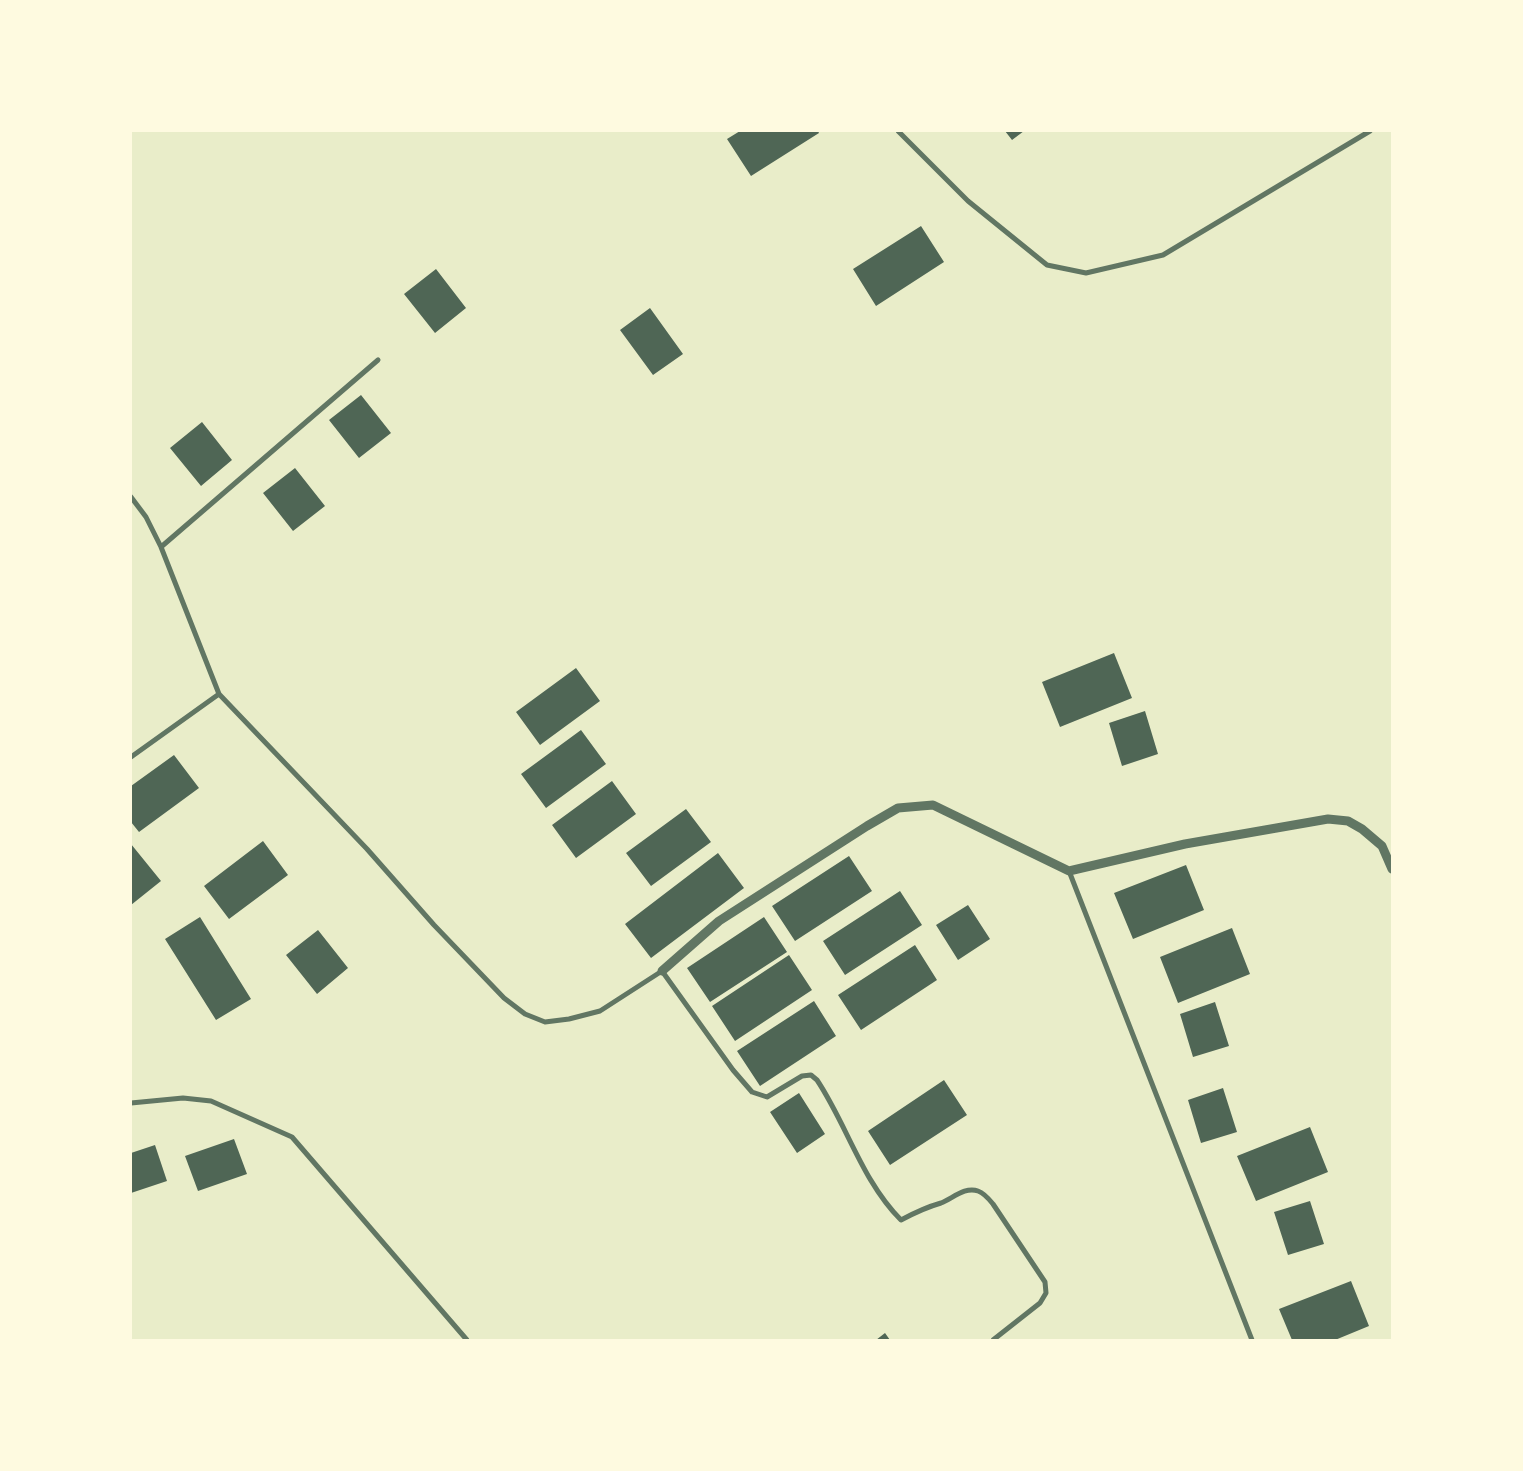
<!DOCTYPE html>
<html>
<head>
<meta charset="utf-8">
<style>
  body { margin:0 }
  #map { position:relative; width:1523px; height:1471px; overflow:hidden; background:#e9edc9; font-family:Manrope,sans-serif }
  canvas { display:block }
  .frame { position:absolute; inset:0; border:132px solid #fefae0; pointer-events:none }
</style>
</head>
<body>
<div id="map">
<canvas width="1523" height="1471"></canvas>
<div class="frame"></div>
</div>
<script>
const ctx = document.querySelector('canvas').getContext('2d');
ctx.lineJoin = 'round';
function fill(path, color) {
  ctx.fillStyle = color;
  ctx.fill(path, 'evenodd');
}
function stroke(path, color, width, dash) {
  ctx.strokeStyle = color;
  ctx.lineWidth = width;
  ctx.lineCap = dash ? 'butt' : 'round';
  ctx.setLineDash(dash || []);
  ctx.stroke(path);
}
fill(new Path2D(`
  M740,131h78l1,2 -68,43 -24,-37z
  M1005,131h19l-12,9z
  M921,226l23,36 -68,44 -23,-37z
  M436,269l30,39 -31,25 -31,-39z
  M650,308l33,46 -30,21 -33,-45z
  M361,395l30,38 -32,25 -30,-38z
  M202,422l30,38 -31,26 -31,-38z
  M295,468l30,38 -32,25 -30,-38z
  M1114,653l18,45 -72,29 -18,-45z
  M576,668l24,33 -60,44 -24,-33z
  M1145,711l13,43 -36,12 -13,-43z
  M581,730l25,34 -60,44 -25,-34z
  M174,755l25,33 -60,44 -8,-10v-36z
  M612,781l24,33 -60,44 -24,-33z
  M686,809l25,33 -60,44 -25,-33z
  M263,841l25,34 -59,44 -25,-33z
  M131,844l30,37 -30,24z
  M718,853l26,35 -93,70 -26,-34z
  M849,856l23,35 -77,50 -23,-35z
  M1186,865l18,45 -71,29 -19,-46z
  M900,891l22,34 -77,50 -22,-34z
  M968,905l22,34 -32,21 -22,-35z
  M200,917l51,82 -35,21 -51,-81z
  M764,917l23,35 -77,50 -23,-34z
  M1232,928l18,46 -72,29 -18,-46z
  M318,930l30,38 -31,26 -31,-39z
  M915,945l22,35 -76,50 -23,-35z
  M789,955l23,35 -77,51 -23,-35z
  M814,1001l22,35 -76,50 -23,-35z
  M1215,1002l14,44 -36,11 -13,-43z
  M944,1080l23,35 -77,50 -22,-34z
  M1223,1088l14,44 -36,11 -13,-43z
  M799,1093l26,41 -28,19 -27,-41z
  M1310,1127l18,45 -72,29 -19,-45z
  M234,1139l13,35 -49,17 -13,-35z
  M155,1145l12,36 -36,12v-40z
  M1310,1201l14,43 -36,11 -14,-43z
  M1351,1281l18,45 -34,14h-43l-13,-31z
  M885,1333l5,7h-14z`), '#4f6655');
stroke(new Path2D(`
  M898,131l70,70 79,64 39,8 77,-18 207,-124
  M131,497l15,20 15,30 58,147 148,155 67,76 70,73 21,16 20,8 24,-3 31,-8 62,-40 71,99 19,22 15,5 35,-21 9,-1 6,5c30,45 45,101 84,140 13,-7 26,-13 40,-17 11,-4 24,-17 37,-12 6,2 11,8 15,13l52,78 1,11 -6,10 -47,37
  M161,547l217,-187
  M131,757l88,-63
  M1069,871l183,469
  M131,1103l52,-5 28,3 81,36 175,203`), '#617663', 5);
stroke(new Path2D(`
  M662,971l57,-50 148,-95 31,-18 35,-3 136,66 116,-27 143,-25 20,2 14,8 20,17 10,23`), '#617663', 9);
</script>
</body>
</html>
